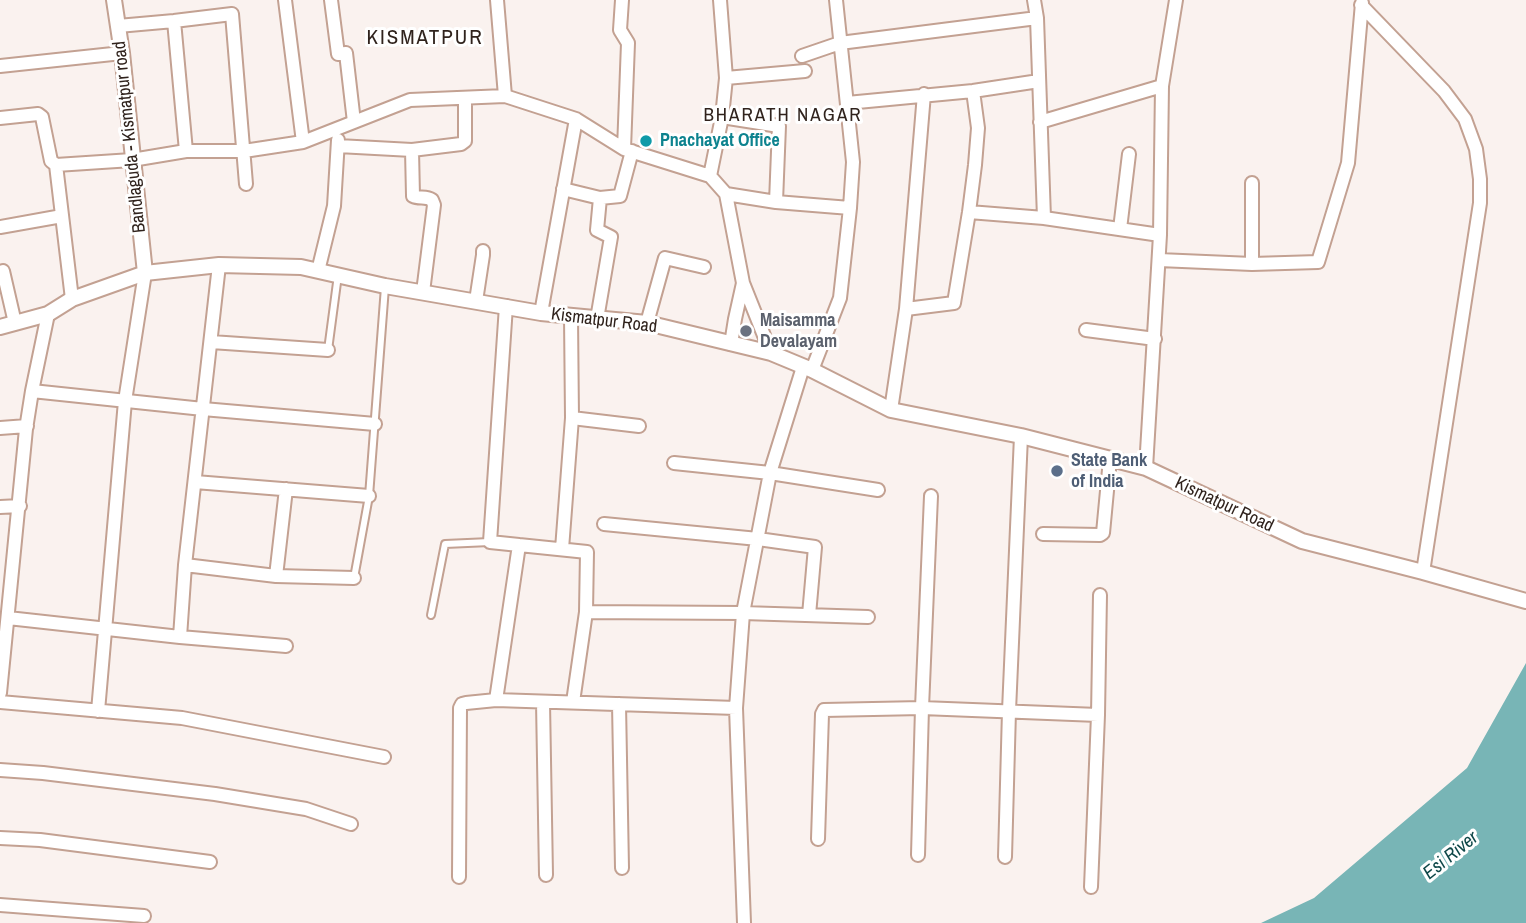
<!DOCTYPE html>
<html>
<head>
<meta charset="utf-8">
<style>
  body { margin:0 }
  canvas { display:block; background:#faf2ef }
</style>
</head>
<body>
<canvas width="1526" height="923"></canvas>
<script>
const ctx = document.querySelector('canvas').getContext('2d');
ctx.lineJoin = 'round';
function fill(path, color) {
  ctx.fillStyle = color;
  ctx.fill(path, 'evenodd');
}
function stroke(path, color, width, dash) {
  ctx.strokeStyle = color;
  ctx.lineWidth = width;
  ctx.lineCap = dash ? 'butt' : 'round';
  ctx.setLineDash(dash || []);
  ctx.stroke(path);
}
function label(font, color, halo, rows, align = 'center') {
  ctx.font = font + ' "Archivo Narrow",sans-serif';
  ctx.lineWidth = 6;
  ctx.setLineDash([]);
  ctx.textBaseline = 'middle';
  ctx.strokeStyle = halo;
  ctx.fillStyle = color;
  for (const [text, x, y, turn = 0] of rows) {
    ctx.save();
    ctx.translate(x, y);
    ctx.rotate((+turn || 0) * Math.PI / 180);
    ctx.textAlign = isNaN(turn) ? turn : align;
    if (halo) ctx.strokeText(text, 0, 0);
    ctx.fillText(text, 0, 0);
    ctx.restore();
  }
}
fill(new Path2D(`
  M1526,663v260h-265l53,-25 153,-130z`), '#78b5b6');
const service = new Path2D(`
  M328,350l10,-75
  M354,578l15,-82 16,-209
  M431,615l14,-71 45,-2`);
const minor = new Path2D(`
  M285,0l18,142
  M331,0l7,54 8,-1 8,69
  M497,0l8,96
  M622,0l-2,30 8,13 -4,106
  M1034,0l3,18 7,200 116,17 -14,233
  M1361,5l83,86 21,28 11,30 4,30v24l-57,369
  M174,21l12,130
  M118,26l56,-5 58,-7 14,170
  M802,56l38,-13 197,-25
  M0,66l122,-13
  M726,78l79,-7
  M847,103l126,-12 66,-10
  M722,117l57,9 -3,76
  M0,118l38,-4 4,3 9,44 5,4
  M1040,122l122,-36
  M338,146l74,4 49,-6 4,-3v-43
  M412,150l1,46c6,3 13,0 19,4l2,5 -11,87
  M710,176l12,-59 4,-39 -6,-78
  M563,189l37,9 20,-2 12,-45
  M726,194l17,89 28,70
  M969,212l75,6
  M0,227l62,-11
  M1120,229l9,-75
  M1160,235l2,-149 14,-86
  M1159,260l93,4 66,-2 30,-99 14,-160
  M1252,264v-81
  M3,271l12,52
  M318,271l16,-65 4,-66
  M72,299l-16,-134 76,-5 54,-9h58l59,-9 107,-42 95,-4 71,23 48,30 86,27 16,18 50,8 74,6
  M476,301l7,-46v-4
  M506,306l-16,236 29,3 -23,155 240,8
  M906,309l48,-6 15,-91 6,-47 3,-37 -5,-37
  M541,313l35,-194
  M597,319l14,-82 -14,-7 3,-32
  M647,323l18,-65 39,9
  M1086,330l69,9
  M211,342l117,8
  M731,344l4,-25 8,-36
  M812,370l28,-72 10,-90 3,-46 -17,-162
  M32,391l171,18 172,15
  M891,410l15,-101 18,-215
  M572,418l67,8
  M0,428l27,-2
  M674,463l96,10 108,17
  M195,482l174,14
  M0,507l20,-1
  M604,524l154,15 57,8 -6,68
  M1043,534l57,1 3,-2 7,-74
  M519,545l68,7 -1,60 -13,90
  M562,549l10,-131 -1,-101
  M185,565l91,11 78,2
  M276,576l10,-87
  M586,612l157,1 125,4
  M8,618l172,19 106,9
  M180,637l5,-72 34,-300
  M0,693l26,-264 6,-38 16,-77
  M0,702l182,16 202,39
  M543,702l3,173
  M619,704l3,164
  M98,711l27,-310 20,-128
  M1098,715l2,-120
  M0,770l43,3 172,21 91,15 45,15
  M0,838l40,2 170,22
  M818,839l4,-125 2,-4 98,-2 176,7 -7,172
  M918,855l4,-147 9,-212
  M1005,857l4,-146 12,-275
  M459,877l1,-169 2,-4 4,-1 30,-3
  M0,905l144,11
  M744,923l-8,-215 7,-95 27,-140 33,-106`);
const tertiary = new Path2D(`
  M114,0l8,53 23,220
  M0,327l48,-13 24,-15 73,-26 74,-8 82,2 84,19 156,27 106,10 124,30 41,17 79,40 130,26 125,32 156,73 121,31 103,29`);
stroke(service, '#c3a192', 10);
stroke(minor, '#c3a192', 16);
stroke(tertiary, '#c3a192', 18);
stroke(service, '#fff', 6);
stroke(minor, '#fff', 12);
stroke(tertiary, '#fff', 14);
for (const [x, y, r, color] of [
  [646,141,7,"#0f9aa8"],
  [746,331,7,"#6b7280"],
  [1057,471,7,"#5c6f8a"]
]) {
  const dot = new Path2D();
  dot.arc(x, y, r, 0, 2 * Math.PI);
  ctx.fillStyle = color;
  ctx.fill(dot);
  stroke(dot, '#fff', 2.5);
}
label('18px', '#30231d', '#fff', [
  ["Bandlaguda - Kismatpur road",130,137,-96],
  ["Kismatpur Road",604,321,7],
  ["Kismatpur Road",1224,505,25]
]);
label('bold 18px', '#0d838f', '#fff', [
  ["Pnachayat Office",660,141]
], 'left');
label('bold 18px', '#5b616d', '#fff', [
  ["Maisamma",760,321],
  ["Devalayam",760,342]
], 'left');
label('bold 18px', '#4e5e75', '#fff', [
  ["State Bank",1071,461],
  ["of India",1071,482]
], 'left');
ctx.letterSpacing = '2px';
label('19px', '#30231d', '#fff', [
  ["BHARATH NAGAR",783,116]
]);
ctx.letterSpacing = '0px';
label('italic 19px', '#0f4849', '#fff', [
  ["Esi River",1451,856,-39]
]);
ctx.letterSpacing = '2px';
label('21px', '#30231d', '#fff', [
  ["KISMATPUR",425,38]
]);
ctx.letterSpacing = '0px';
</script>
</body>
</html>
